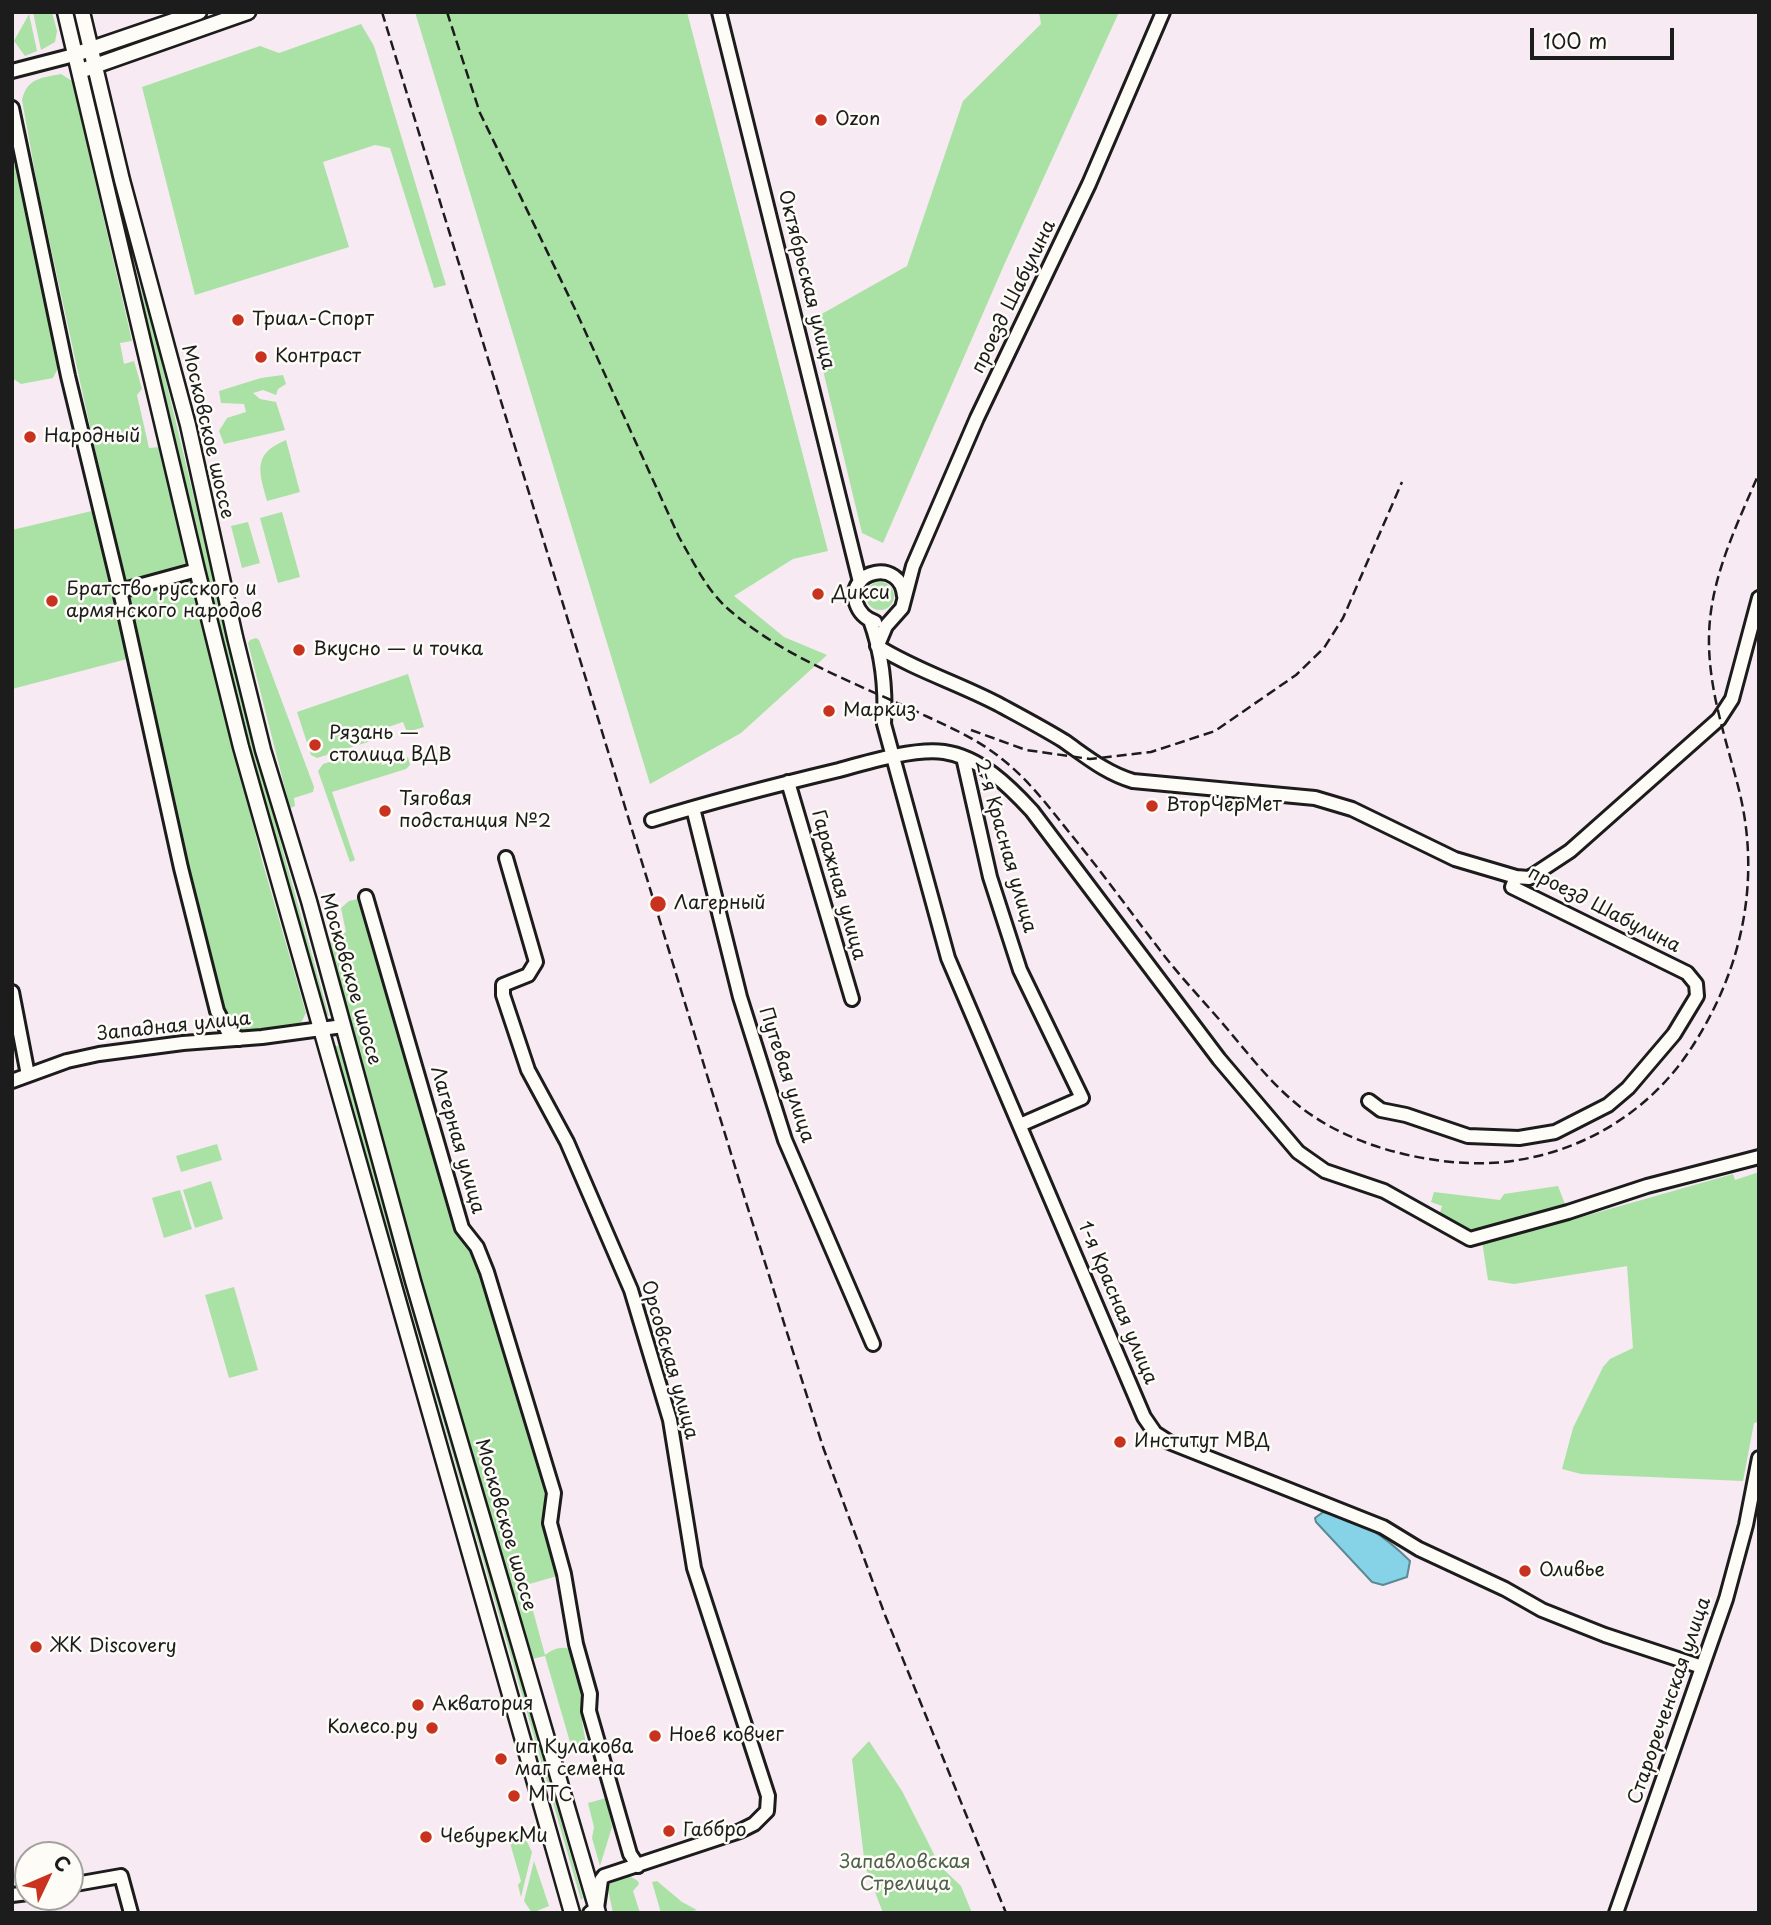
<!DOCTYPE html>
<html>
<head>
<meta charset="utf-8">
<style>
  body { margin:0 }
  #map { position:relative; width:1771px; height:1925px; overflow:hidden; background:#f7eaf2; font-family:"Playpen Sans",sans-serif }
  canvas { display:block }
  .frame { position:absolute; inset:0; border:14px solid #1c1c1c; pointer-events:none }
  .north { position:absolute; left:14px; top:1841px; width:70px; height:70px; box-sizing:border-box; background:#fdfcf7; border:2px solid #a3a29f; border-radius:50%; rotate:46deg; font-size:19px; font-weight:700; line-height:28px; text-align:center; color:#1c1c1c }
  .north::after { content:''; display:block; margin:auto; width:24px; height:32px; background:#c8321e; clip-path:polygon(50% 0,100% 100%,50% 72%,0 100%) }
  .scale { position:absolute; left:1530px; top:28px; width:144px; height:32px; box-sizing:border-box; border:4px solid #1c1c1c; border-top:0; padding-left:9px; font-size:21px; line-height:24px; white-space:nowrap; color:#1c1c1c; -webkit-text-stroke:5px #fdfcf7; paint-order:stroke }
</style>
</head>
<body>
<div id="map">
<canvas width="1771" height="1925"></canvas>
<div class="frame"></div>
<div class="north">С</div>
<div class="scale">100 m</div>
</div>
<script>
const ctx = document.querySelector('canvas').getContext('2d');
ctx.lineJoin = 'round';
function fill(path, color) {
  ctx.fillStyle = color;
  ctx.fill(path, 'evenodd');
}
function stroke(path, color, width, dash) {
  ctx.strokeStyle = color;
  ctx.lineWidth = width;
  ctx.lineCap = dash ? 'butt' : 'round';
  ctx.setLineDash(dash || []);
  ctx.stroke(path);
}
function label(font, color, halo, rows, align = 'center') {
  ctx.font = font + ' "Playpen Sans",sans-serif';
  ctx.lineWidth = 5;
  ctx.setLineDash([]);
  ctx.textBaseline = 'middle';
  ctx.strokeStyle = halo;
  ctx.fillStyle = color;
  for (const [text, x, y, turn = 0] of rows) {
    ctx.save();
    ctx.translate(x, y);
    ctx.rotate((+turn || 0) * Math.PI / 180);
    ctx.textAlign = isNaN(turn) ? turn : align;
    if (halo) ctx.strokeText(text, 0, 0);
    ctx.fillText(text, 0, 0);
    ctx.restore();
  }
}
fill(new Path2D(`
  M33,12h19l5,19 -2,11 -14,8z
  M415,12h272l141,539 -35,8 -59,37 50,41 43,18 -86,78 -91,51z
  M1039,12h80l-115,253 -121,278 -21,-10 -51,-213 96,-54 56,-165 78,-77z
  M29,14l8,37 -12,5 -11,-15z
  M361,24l13,22 72,239 -12,3 -44,-140 -15,-3 -52,17 26,85 -154,48 -53,-208 118,-41 19,7z
  M61,74l11,7 60,260 -12,2 4,21 10,-3 8,28 -5,6 12,53 11,-1 28,115 -2,5 -57,18 -6,-7 -85,-389 -16,-89c5,-22 19,-22 39,-26z
  M12,163l6,6 42,195 -7,14 -32,6 -9,-6z
  M137,275l16,52 100,416 76,273 -3,-1 -79,-272z
  M283,375l3,9 -8,5 -2,6 -13,-5 -10,3 7,6 16,3 9,28 -61,14 -5,-13 8,-13 19,-6 -2,-8 -23,-1 -2,-12 42,-13z
  M286,440l14,52 -33,9c-8,-30 -15,-47 19,-61z
  M96,510l35,148 -119,31v-159z
  M282,512l18,65 -22,6 -18,-65z
  M248,522l12,41 -18,5 -11,-42z
  M183,579l11,3 67,275 45,156 -6,12 -55,10 -12,-4 -12,-22 -23,-87 -72,-319 4,-9z
  M866 596a14 14 0 1 1 28 0a14 14 0 1 1-28 0Z
  M256,638l3,2 55,147 -1,5 -19,6 1,8 -5,2 -42,-165 2,-3z
  M408,674l16,53 -17,5 -4,-10 -30,10 1,8 -57,18 -6,-3 -14,-43z
  M376,748l6,17 26,-8 2,8 -4,4 -74,23 23,68 -5,2 -32,-91 5,-7z
  M366,897l96,331 15,19 77,246 -4,16 14,65 -38,11 19,70c9,-7 19,-10 30,-4l11,39 -4,31 4,23 -3,5 -6,2 -5,-2 -27,-93 -13,3 -189,-633 -22,-83 9,-2 16,-9 -5,-24 8,-7z
  M335,1046h4l244,852 -2,2z
  M217,1144l5,16 -41,12 -5,-16z
  M1759,1172v247l-1,3 -4,1 -11,58 -162,-7 -19,-5 11,-41 30,-61 7,-8 23,-11 -6,-82 -113,18 -26,-4 -7,-45 -21,-3 -22,-12 4,-14 -11,-4 3,-10 66,8 4,-6 54,-8 13,34 162,-46 2,6z
  M211,1181l12,38 -28,9 -12,-38z
  M180,1190l12,39 -28,9 -12,-40z
  M234,1287l24,83 -29,8 -24,-83z
  M869,1741l33,50 38,75 21,20 11,27h-89l-18,-47 -13,-107z
  M606,1798l6,29 -12,39 -8,-28 2,-11 -6,-24z
  M522,1831l10,21 -11,45 -3,-12 3,-4 -13,-45z
  M534,1861l15,45 -17,7 -8,-12z
  M629,1876l9,5 1,3 -6,7 7,22h-27l-6,-28z
  M657,1881l25,21 15,8 -13,3h-23l-9,-31z`), '#aae1a5');
const water = new Path2D(`
  M1323,1512c33,3 65,27 87,49l-3,16 -24,8 -11,-3 -56,-60 -1,-4z`);
fill(water, '#86d2e6');
stroke(water, '#5c8995', 2);
const minor = new Path2D(`
  M719,12l141,570
  M12,71l62,-16
  M12,108l56,268 52,215 61,277 36,143 11,21 12,7
  M120,591l77,-21
  M870,620c12,33 16,69 14,104l64,234 196,459 11,16 14,9 214,85 36,22 86,40 37,21 63,25 97,32
  M875,622c-9,-3 -16,-10 -19,-19 -10,-33 45,-45 48,-7
  M878,645l8,-19 16,-18 11,-42 64,-148 112,-234 74,-172
  M877,646c38,24 81,37 121,58 22,12 45,24 66,37 23,16 42,32 69,40l182,17 37,11 103,50 61,18 13,1 41,-27 149,-132 13,-20 27,-101
  M963,757l27,120 30,93 62,128 -62,27
  M788,782l64,217
  M693,808l47,189 45,143 88,204
  M652,820c62,-19 124,-35 187,-50 29,-8 76,-22 105,-18 36,5 65,34 88,59l187,248 79,93 27,19 59,20 86,48 98,-27 79,-26 112,-29
  M506,858l30,104 -8,13 -25,10v10l25,75 39,72 64,148 39,130 24,148 74,228 -1,15 -13,13 -14,7 -136,45 -3,4 -4,28 -7,5
  M366,897l96,331 15,19 10,25 67,221 -4,30 14,51 12,70 14,50 -1,17 41,143 8,12
  M12,992l16,83
  M12,1081l55,-20 32,-7 84,-11 79,-6 81,-11
  M1369,1101l12,9 25,5 62,21 51,2 36,-6 53,-27 20,-17 46,-54 23,-38 -1,-12 -9,-11 -175,-86 4,-10
  M70,1885l51,-9 10,37
  M12,1895l16,-2
  M1616,1913l110,-314 20,-74 13,-67`);
const major = new Path2D(`
  M65,12l132,558 44,177 331,1166
  M82,12l40,168 66,245 47,212 28,113 46,151 104,380 185,632
  M82,52l117,-40
  M86,69l162,-57`);
stroke(minor, '#1c1c1c', 18);
stroke(major, '#1c1c1c', 19);
stroke(minor, '#fdfcf7', 12);
stroke(major, '#fdfcf7', 14);
stroke(new Path2D(`
  M382,12l358,1171 83,264 62,168 121,298
  M447,12l33,101 95,196 104,228c14,24 27,52 48,71 58,51 132,76 201,109 26,12 52,24 74,42 28,22 49,51 71,78 32,39 62,81 93,121 20,25 42,48 63,73 26,31 52,65 87,87 53,35 140,53 202,42 70,-11 133,-51 172,-110 53,-80 72,-172 48,-264 -13,-50 -30,-98 -29,-150 1,-58 28,-111 50,-163
  M971,730l55,20 64,9 61,-7 64,-21 81,-56 28,-27 19,-30 59,-136`), '#1c1c1c', 2.5, [10, 5]);
for (const [x, y, r, color] of [
  [821,120,7,"#c8321e"],
  [238,320,7,"#c8321e"],
  [261,357,7,"#c8321e"],
  [30,437,7,"#c8321e"],
  [818,594,7,"#c8321e"],
  [52,601,7,"#c8321e"],
  [299,650,7,"#c8321e"],
  [829,711,7,"#c8321e"],
  [315,745,7,"#c8321e"],
  [1152,806,7,"#c8321e"],
  [385,811,7,"#c8321e"],
  [658,904,9,"#c8321e"],
  [1120,1442,7,"#c8321e"],
  [1525,1571,7,"#c8321e"],
  [36,1647,7,"#c8321e"],
  [418,1705,7,"#c8321e"],
  [432,1728,7,"#c8321e"],
  [655,1736,7,"#c8321e"],
  [501,1759,7,"#c8321e"],
  [514,1796,7,"#c8321e"],
  [669,1831,7,"#c8321e"],
  [426,1837,7,"#c8321e"]
]) {
  const dot = new Path2D();
  dot.arc(x, y, r, 0, 2 * Math.PI);
  ctx.fillStyle = color;
  ctx.fill(dot);
  stroke(dot, '#fdfcf7', 2.5);
}
label('19px', '#1c1c1c', '#fdfcf7', [
  ["Ozon",835,120],
  ["Триал-Спорт",252,320],
  ["Контраст",275,357],
  ["Народный",44,437],
  ["Братство русского и",66,590],
  ["армянского народов",66,612],
  ["Дикси",832,594],
  ["Вкусно — и точка",313,650],
  ["Маркиз",843,711],
  ["Рязань —",329,734],
  ["столица ВДВ",329,756],
  ["Тяговая",399,800],
  ["подстанция №2",399,822],
  ["ВторЧерМет",1166,806],
  ["Лагерный",674,904],
  ["Институт МВД",1134,1442],
  ["Оливье",1539,1571],
  ["ЖК Discovery",50,1647],
  ["Акватория",432,1705],
  ["Колесо.ру",418,1728,"right"],
  ["Ноев ковчег",669,1736],
  ["ип Кулакова",515,1748],
  ["маг семена",515,1770],
  ["МТС",528,1796],
  ["Габбро",683,1831],
  ["ЧебурекМи",440,1837]
], 'left');
label('19px', '#1c1c1c', '#fdfcf7', [
  ["Октябрьская улица",806,280,76],
  ["проезд Шабулина",1014,297,-64],
  ["Московское шоссе",207,432,77],
  ["2-я Красная улица",1005,846,74],
  ["Гаражная улица",838,885,74],
  ["проезд Шабулина",1604,910,27],
  ["Московское шоссе",350,979,74],
  ["Западная улица",174,1027,-6],
  ["Путевая улица",786,1075,72],
  ["Лагерная улица",457,1140,74],
  ["1-я Красная улица",1117,1303,67],
  ["Орсовская улица",669,1360,74],
  ["Московское шоссе",505,1525,74],
  ["Старореченская улица",1670,1701,-71]
]);
label('19px', '#4e614c', '#fdfcf7', [
  ["Запавловская",905,1863],
  ["Стрелица",905,1885]
]);
</script>
</body>
</html>
